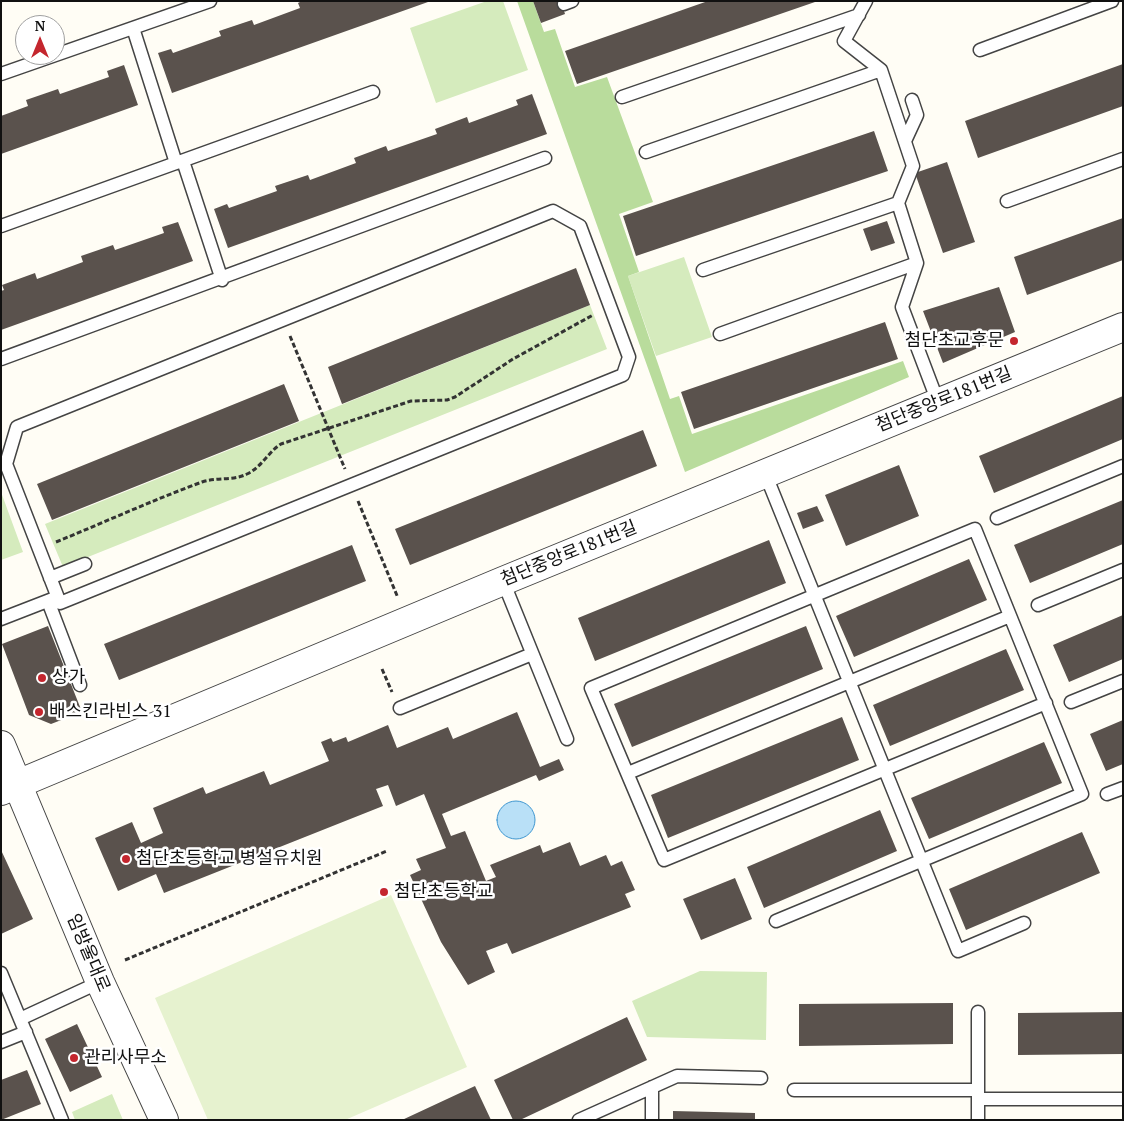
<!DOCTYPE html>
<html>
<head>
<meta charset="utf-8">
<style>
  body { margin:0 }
  #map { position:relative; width:1124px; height:1121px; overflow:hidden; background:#fffdf5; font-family:"PT Serif",serif }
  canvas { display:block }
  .frame { position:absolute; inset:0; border:2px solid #111; pointer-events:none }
  .north { position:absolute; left:15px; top:15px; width:50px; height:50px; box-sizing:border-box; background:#fff; border:1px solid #a0a0a0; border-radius:50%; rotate:0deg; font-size:14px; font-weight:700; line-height:20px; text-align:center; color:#111 }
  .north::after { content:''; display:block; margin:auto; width:18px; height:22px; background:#c4262e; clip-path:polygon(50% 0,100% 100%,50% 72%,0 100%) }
</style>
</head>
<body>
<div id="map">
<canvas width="1124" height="1121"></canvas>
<div class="frame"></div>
<div class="north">N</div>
</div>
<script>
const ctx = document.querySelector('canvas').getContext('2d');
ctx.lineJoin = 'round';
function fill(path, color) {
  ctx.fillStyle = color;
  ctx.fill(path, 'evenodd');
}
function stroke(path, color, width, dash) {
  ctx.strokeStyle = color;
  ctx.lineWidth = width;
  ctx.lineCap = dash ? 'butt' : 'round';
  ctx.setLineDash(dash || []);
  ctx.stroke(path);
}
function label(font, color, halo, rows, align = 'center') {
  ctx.font = font + ' "PT Serif","Noto Sans KR",serif';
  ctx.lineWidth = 5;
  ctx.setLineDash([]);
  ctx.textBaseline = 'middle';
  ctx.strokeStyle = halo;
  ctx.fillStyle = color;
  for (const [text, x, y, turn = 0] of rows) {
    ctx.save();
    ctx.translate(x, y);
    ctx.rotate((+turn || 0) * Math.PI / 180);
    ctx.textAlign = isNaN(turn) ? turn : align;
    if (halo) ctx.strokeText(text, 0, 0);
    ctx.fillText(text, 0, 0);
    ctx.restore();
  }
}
fill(new Path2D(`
  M487,1h16l25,69 -92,33 -26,-75z
  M684,257l28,80 -56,19 -28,-80z
  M590,305l17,44 -544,218 -18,-43z
  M1,492l22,60 -22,8z
  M700,971l67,1 -1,68 -119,-3 -15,-36z
  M112,1094l11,26h-48l-3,-8z`), '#d5ebbd');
fill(new Path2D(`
  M517,1h16l11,31 11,-3 20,58 32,-10 46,125 -34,12 20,58 -11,4 42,123 9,-3 13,38 211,-73 6,16 -224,95z`), '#b9dc9c');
fill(new Path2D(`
  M391,895l76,172 -122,53h-137l-53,-122z`), '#e6f2cf');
const water = new Path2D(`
  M497 820a19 19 0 1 1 38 0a19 19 0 1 1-38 0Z`);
fill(water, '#b9e0f7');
stroke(water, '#3f96cf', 1);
fill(new Path2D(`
  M302,1l126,1 -256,91 -14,-40 13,-4 2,4 48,-17 -2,-5 33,-11 2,5 46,-17 -2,-5z
  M533,1h28l4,13 -24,9z
  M708,1l107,1 -238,82 -12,-33z
  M1123,64v42l-145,52 -13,-37z
  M124,65l14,40 -137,49v-38l27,-10 -2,-6 32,-11 2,5 49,-17 -2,-6z
  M532,94l15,40 -319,114 -14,-39 13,-5 2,4 48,-17 -2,-5 33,-11 2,5 46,-17 -2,-5 32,-12 2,5 49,-17 -2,-5 32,-12 2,6 49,-18 -2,-5z
  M874,131l14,40 -252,85 -13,-40z
  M947,162l28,80 -32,11 -28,-80z
  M1123,218v42l-96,35 -13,-38z
  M887,221l8,22 -24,8 -8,-22z
  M178,222l15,39 -192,69v-39l3,-1 -2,-5 33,-12 2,6 46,-17 -2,-6 32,-11 2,5 49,-17 -2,-6z
  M576,268l14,37 -248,99 -14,-37z
  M999,287l16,45 -72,31 -20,-52z
  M885,322l13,37 -204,70 -13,-37z
  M284,384l15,37 -247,99 -15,-36z
  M1123,396v43l-129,54 -15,-37z
  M643,430l14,36 -247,99 -15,-36z
  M899,465l20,51 -73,30 -21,-51z
  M1123,500v44l-93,39 -16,-38z
  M817,506l7,15 -21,8 -6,-16z
  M769,540l17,43 -191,78 -17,-43z
  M352,545l14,36 -247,99 -15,-36z
  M969,559l18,41 -133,57 -18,-41z
  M1123,615v44l-54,23 -16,-37z
  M48,626l34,86 -31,12 -22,-9 -27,-71z
  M806,626l17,43 -191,78 -18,-43z
  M1006,649l18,41 -134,56 -17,-41z
  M517,712l23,55 19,-8 5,11 -25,11 -3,-6 -94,39 9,22 14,-5 21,50 10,-4 -6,-12 50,-20 3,8 27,-11 10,24 26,-11 5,11 11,-5 13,29 -10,4 6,13 -119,47 -5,-11 -21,8 9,21 -27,13 -27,-43 -31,-67 11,-5 -5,-11 30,-11 -22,-54 -28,12 -8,-21 -12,4 7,17 -219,87 -8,-19 -38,17 -23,-53 37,-16 9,21 22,-10 -10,-25 50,-21 3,7 58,-23 6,14 59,-24 -8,-19 10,-4 2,4 13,-5 2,5 40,-17 9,23 51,-21 5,12z
  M842,717l17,43 -191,78 -17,-43z
  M1123,720v44l-17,7 -16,-37z
  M1044,742l18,41 -133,56 -18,-41z
  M880,810l17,41 -133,57 -17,-41z
  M1082,832l18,41 -134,57 -17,-41z
  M1,850l32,69 -32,15z
  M735,878l17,41 -51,21 -18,-41z
  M953,1003v41l-154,2v-42z
  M1123,1012v42l-105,1v-42z
  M627,1017l20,43 -127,60h-7l-19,-40z
  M77,1024l25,53 -32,15 -25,-53z
  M27,1070l14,34 -40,16v-40z
  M475,1086l16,34h-89z
  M673,1111l82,2v7h-82z`), '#5a524d');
const service = new Path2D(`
  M866,1l-22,40 37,29 32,96 -15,37 19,60 -15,44 36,95
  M564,4l8,-3
  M133,28l43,135
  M980,50l132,-49
  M1,74l209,-73
  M622,97l237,-82
  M905,141l12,-26 -5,-15
  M646,152l235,-82
  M183,161l39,119
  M1007,201l116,-42
  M553,211l27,15 49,131 -6,18 -563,228 -54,-139 11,-37z
  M1,226l372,-134
  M703,270l195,-67
  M720,334l197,-71
  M1,359l544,-201
  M765,473l193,478 66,-28
  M997,518l126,-52
  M50,578l35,-14
  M503,581l64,158
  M48,601l32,84
  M1038,605l85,-35
  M1,619l54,-21
  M1071,702l52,-21
  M400,708l132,-54
  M628,773l382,-157
  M1107,794l16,-6
  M776,921l306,-127 -107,-265 -384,159 73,172 382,-157
  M1,973l61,147
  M20,1019l80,-37
  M1,1042l25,-10
  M794,1090h184
  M978,1099h145
  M579,1120l98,-44 84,2
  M652,1120v-33
  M978,1120v-108`);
const tertiary = new Path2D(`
  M1,745l99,237 64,138
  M1,791l502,-210 620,-254`);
stroke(service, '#444', 15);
stroke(tertiary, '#444', 30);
stroke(new Path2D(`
  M290,336l55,133
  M358,501l40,97
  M56,542c49,-20 97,-42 146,-60 15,-5 31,-1 45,-8 15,-7 21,-22 34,-30l130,-43 36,-1 8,-3 58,-38 80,-44
  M382,669l10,23
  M125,960l262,-109`), '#333', 3, [5, 2.5]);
stroke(service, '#fff', 12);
stroke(tertiary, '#fff', 28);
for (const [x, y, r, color] of [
  [1014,341,5,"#c4262e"],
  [42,678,5,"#c4262e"],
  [39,712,5,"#c4262e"],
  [126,859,5,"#c4262e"],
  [384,892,5,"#c4262e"],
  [74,1058,5,"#c4262e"]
]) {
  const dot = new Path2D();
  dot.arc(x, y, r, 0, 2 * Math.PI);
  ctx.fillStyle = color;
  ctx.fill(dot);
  stroke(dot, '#fff', 2);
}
label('18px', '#111', '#fff', [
  ["첨단초교후문",1004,341,"right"],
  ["상가",52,678],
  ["배스킨라빈스 31",49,712],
  ["첨단초등학교 병설유치원",136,859],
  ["첨단초등학교",394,892],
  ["관리사무소",84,1058]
], 'left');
label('18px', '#111', '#fff', [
  ["첨단중앙로181번길",944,400,-22],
  ["첨단중앙로181번길",569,554,-22],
  ["임방울대로",88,953,67]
]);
</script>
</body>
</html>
